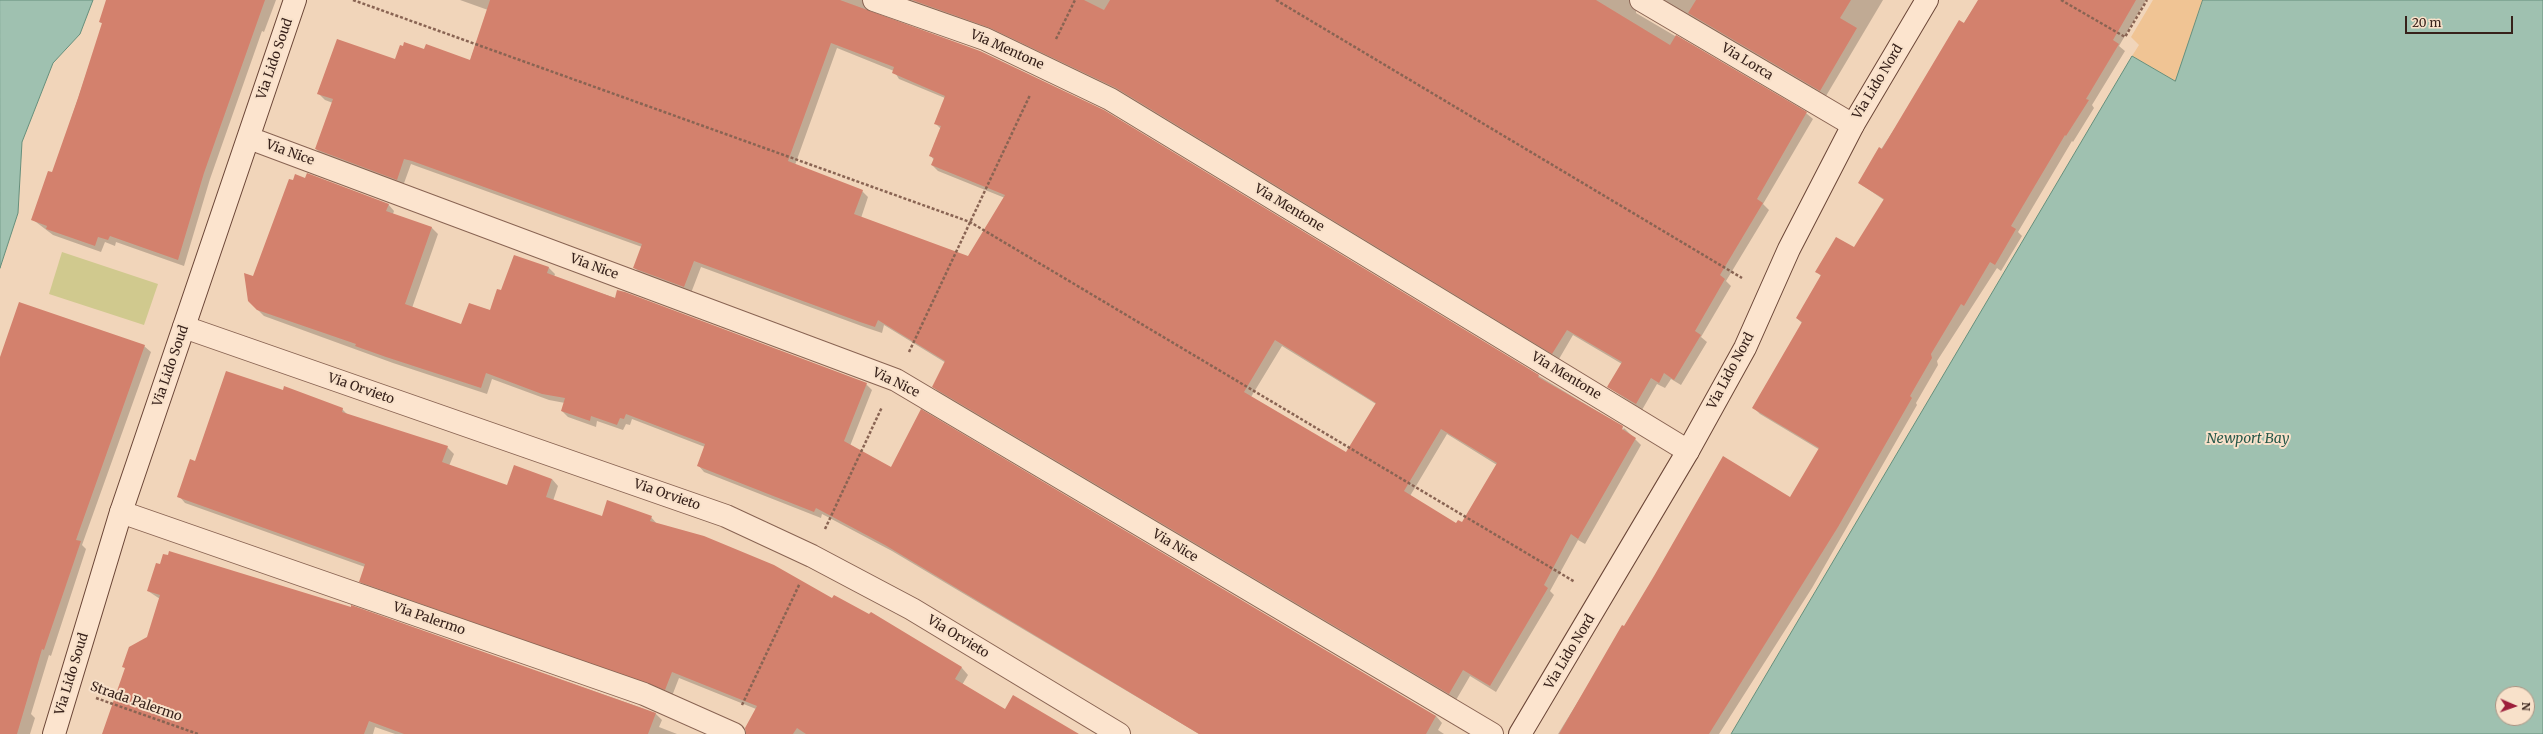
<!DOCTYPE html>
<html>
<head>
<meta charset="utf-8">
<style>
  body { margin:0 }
  #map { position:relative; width:2543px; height:734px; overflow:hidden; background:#f1d5ba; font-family:Merriweather,serif }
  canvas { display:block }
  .north { position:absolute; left:2495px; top:686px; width:40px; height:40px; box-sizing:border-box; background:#f8e1ca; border:1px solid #ab9484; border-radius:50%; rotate:92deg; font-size:11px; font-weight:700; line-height:16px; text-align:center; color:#37211a }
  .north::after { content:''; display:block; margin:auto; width:14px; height:18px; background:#9d1e3b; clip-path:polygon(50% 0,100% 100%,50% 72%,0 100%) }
  .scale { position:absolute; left:2405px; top:16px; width:108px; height:18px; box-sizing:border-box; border:2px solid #37211a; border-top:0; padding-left:5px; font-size:12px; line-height:14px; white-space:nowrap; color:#37211a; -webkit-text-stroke:3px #f8e1ca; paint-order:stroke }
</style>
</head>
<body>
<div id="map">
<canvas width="2543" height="734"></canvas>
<div class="north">N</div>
<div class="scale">20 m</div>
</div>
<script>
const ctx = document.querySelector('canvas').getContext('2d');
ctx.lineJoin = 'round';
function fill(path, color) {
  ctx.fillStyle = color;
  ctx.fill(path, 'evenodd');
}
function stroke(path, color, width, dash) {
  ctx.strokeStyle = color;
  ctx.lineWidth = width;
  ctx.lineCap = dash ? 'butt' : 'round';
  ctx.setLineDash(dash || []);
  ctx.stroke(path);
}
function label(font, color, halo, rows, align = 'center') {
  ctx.font = font + ' Merriweather,serif';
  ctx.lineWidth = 4;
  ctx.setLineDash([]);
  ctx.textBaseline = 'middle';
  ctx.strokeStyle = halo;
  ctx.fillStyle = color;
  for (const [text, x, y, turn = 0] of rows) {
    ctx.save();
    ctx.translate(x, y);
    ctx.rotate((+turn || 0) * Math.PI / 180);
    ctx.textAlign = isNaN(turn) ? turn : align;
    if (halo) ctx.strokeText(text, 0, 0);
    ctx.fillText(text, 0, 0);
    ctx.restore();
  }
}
fill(new Path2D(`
  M62,252l96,32 -14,41 -95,-31z`), '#d0c98e');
fill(new Path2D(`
  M2153,0h50l-28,81 -43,-25 7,-11 -8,-8z`), '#f0c494');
const water = new Path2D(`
  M0,0h93l-13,34 -27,29 -31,79 -4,71 -18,55z
  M2203,0h340v734h-812l401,-678 43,25zM2503,694h24v24h-24z`);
fill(water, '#9fc1b0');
stroke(water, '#668f7c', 1);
fill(new Path2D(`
  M107,0h169l-12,32 -2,-1 -52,148 -26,87 -68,-24 -1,4 -10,-4 -4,10 -48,-17 -21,-16 21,-46 50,-149 -3,-2z
  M460,0h411l-3,10 2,3 669,363 84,51 -3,7 4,-6 17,17 -56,99 -7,-4 -28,51 4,4 -58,97 -26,-16 -14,24 -516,-307 -7,-6 13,-24 -62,-38 -2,8 -15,-5 -166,-61 -10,26 -50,-18 -6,-7 7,-21 -223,-80 -8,-3 -8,22 -81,-31 -6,-6 17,-46 -8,-3 -6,-6 106,-44 45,11 18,-51zM837,48l57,23 5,8 46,19 -9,26 5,5 -11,26 4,5 -2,5 6,6 67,27 -36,60 -108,-40 7,-21 -6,-6 -67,-26zM1282,346l94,58 -30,50 -95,-57zM1447,434l50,31 -35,59 -6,1 -46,-29z
  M902,0h735l-1,13 170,100 7,6 -50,85 6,6 -43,71 5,5 -30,51 6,5 -26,43 -10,-6 -6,9 -8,-4 -15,26 -34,-23 14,-23 -49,-29 -14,24 -436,-265 -127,-61z
  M1663,0h220l-57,96z
  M1979,0h167l-27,46 6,5 -33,54 2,3 -21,34 -1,-1 -54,91 4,4 -21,35 -4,-3 -60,93 1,4 -22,38 1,2 -105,183 -93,146h-161l97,-157 136,-79 29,-48 -60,-36 -6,-6 48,-85 -5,-5 24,-42 -4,-4 38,-23 29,-49 -25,-17z
  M388,204l6,7 -1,3 39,14 6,6 -26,74 50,18 28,-15 12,-20 12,-35 35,12 6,6 -1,3 312,107 6,6 -22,56 42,22 544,248 6,7 -4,7 6,4h-245l-307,-183 -70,-37 -1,4 -117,-46 -6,-7 7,-18 -73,-28 -2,6 -4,-1 -3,6 -26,-9 -1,6 -28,-10 -6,-6 3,-8 -16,-3 -57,-21 -5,15 -94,-31 -129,-47 -11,-11 1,-27z
  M144,346l7,6 -69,193 4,4 -35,107 -2,-1 -18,59 4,4 -5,16h-30v-374z
  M342,409l6,6 99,32 7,7 -5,12 59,21 44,-8 6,7 -5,15 49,16h49l6,7 212,92 2,-3 91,55 6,7 -6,10 43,25 72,24h-331v-6l10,-19 -77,-31 -7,18 -305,-108 -7,-7 5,-14 -180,-64 -6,-7 17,-34z
  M148,591l203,17 1,-1 287,100 17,7 6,6 -3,7 18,7h-282l-20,-7 -2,7h-269l44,-96 12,-39z`), '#0003');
fill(new Path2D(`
  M106,0h159l-61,173 -26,87 -68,-24 -2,4 -10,-3 -3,9 -49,-17 1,-3 -16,-6 17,-49 4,1 26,-74 24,-75 -3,-1z
  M490,0h350l140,51 124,59 435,265 -1,2 85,49 -1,3 14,9 -58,101 -7,-5 -27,51 4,3 -58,98 -27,-16 -14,24 -517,-307 13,-26 -67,-41 -3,7 -15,-5 -166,-61 -10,26 -51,-19 9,-24 -230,-83 -8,-2 -7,21 -82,-31 18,-50 -16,-5 20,-55 58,20 5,-14 3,1 1,-4 20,7 2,-5 44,16zM831,43l63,24 -2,6 53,23 -11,28 7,2 -12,30 5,2 -3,7 74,30 -37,61 -114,-42 9,-24 -75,-29zM1275,340l101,63 -30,49 -102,-60zM1441,429l56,34 -35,59 -4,-2 -2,3 -52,-32z
  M912,0h172l20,10 6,-10h486l74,45 6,-10 131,77 -50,87 6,4 -43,72 5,4 -30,52 6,4 -27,45 -10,-7 -5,10 -8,-5 -15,26 -29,-17 15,-25 -55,-32 -15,24 -436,-266 -126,-60z
  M1696,0h155l-11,18 17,10 -37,63 -132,-78z
  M1978,0h158l-23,40 6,4 -33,55 3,1 -23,36 -1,-1 -54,91 5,3 -21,36 -5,-3 -26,44 -3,-2 -30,50 1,4 -22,38 2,2 -74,129 -129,207h-150l63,-109 2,1 30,-50 69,-120 67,41 29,-49 -67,-40 50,-86 -6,-4 25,-43 -6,-3 21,-35 18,10 30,-48 -26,-16 21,-36 3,2 77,-129 5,3z
  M307,173l82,31 -3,7 46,16 -27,77 56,20 8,-21 21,7 7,-21 4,1 13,-35 35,12 -2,6 68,25 2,-8 8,2 242,91 -23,58 47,26 30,-58 515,307 -10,18h-227l-314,-189 -69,-37 -2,4 -117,-46 8,-22 -79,-30 -2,5 -4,-1 -3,7 -26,-9 -1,5 -29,-10 4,-13 -23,-4 -56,-21 -5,15 -95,-31 -31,-11 1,-2 -99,-34 -9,-9 -4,-28 9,3 36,-97 4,1 2,-6 10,4z
  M19,302l126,43 -69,195 5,1 -37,109 -2,-1 -25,85h-17v-377z
  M226,371l57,19 1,-4 59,22 -1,4 106,34 -6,16 65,23 7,-20 38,14 -6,18 56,19 5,-16 45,16 -2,5 54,15 70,29 58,33 2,-3 35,19 2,-2 91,55 -7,12 50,30 8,-14 66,39h-273l-9,-6 -4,6h-47l-1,-6 12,-22 -85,-34 -7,18 -306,-108 6,-18 -188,-67 13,-38 5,2z
  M169,551l182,56v-2l305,108 -8,21h-244l-35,-13 -5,13h-262l23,-66 -3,-1 7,-20 18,-10 13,-42 -13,-4 9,-28 4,1 3,-10 5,1z`), '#d3816d');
const street = new Path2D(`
  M874,0l111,39 125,60 578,352
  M1641,0l212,125
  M249,138l647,242 596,354
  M184,327l542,189 86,40 100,53 207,125
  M121,512l523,182 90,40`);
const secondary = new Path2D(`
  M54,734l67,-222 174,-512
  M1520,734l168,-283 57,-103 44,-99 64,-124 74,-125`);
stroke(street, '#896453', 24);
stroke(secondary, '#6b4637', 24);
stroke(new Path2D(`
  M353,0l617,222 605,360
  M1276,0l466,278
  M2061,0l64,37 22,-37
  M1056,39l19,-39
  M909,352l121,-257
  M825,529l57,-122
  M96,698l102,36
  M742,705l58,-122`), '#896453', 2.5, [3, 2]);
stroke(street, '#fce4ce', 22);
stroke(secondary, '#fce4ce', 22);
label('13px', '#37211a', '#f8e1ca', [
  ["Via Mentone",1007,50,24],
  ["Via Lido Soud",275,59,-71],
  ["Via Lorca",1747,62,31],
  ["Via Lido Nord",1878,82,-59],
  ["Via Nice",290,153,20],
  ["Via Mentone",1289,208,31],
  ["Via Nice",594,267,20],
  ["Via Lido Soud",171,366,-71],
  ["Via Lido Nord",1731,371,-62],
  ["Via Mentone",1566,376,31],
  ["Via Nice",896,383,26],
  ["Via Orvieto",361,389,19],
  ["Via Orvieto",667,495,19],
  ["Via Nice",1175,546,31],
  ["Via Palermo",429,619,19],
  ["Via Orvieto",958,637,31],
  ["Via Lido Nord",1570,652,-59],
  ["Via Lido Soud",72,674,-73],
  ["Strada Palermo",136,702,19]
]);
label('italic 14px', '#27584a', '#f8e1ca', [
  ["Newport Bay",2248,439]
]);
</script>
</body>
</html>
